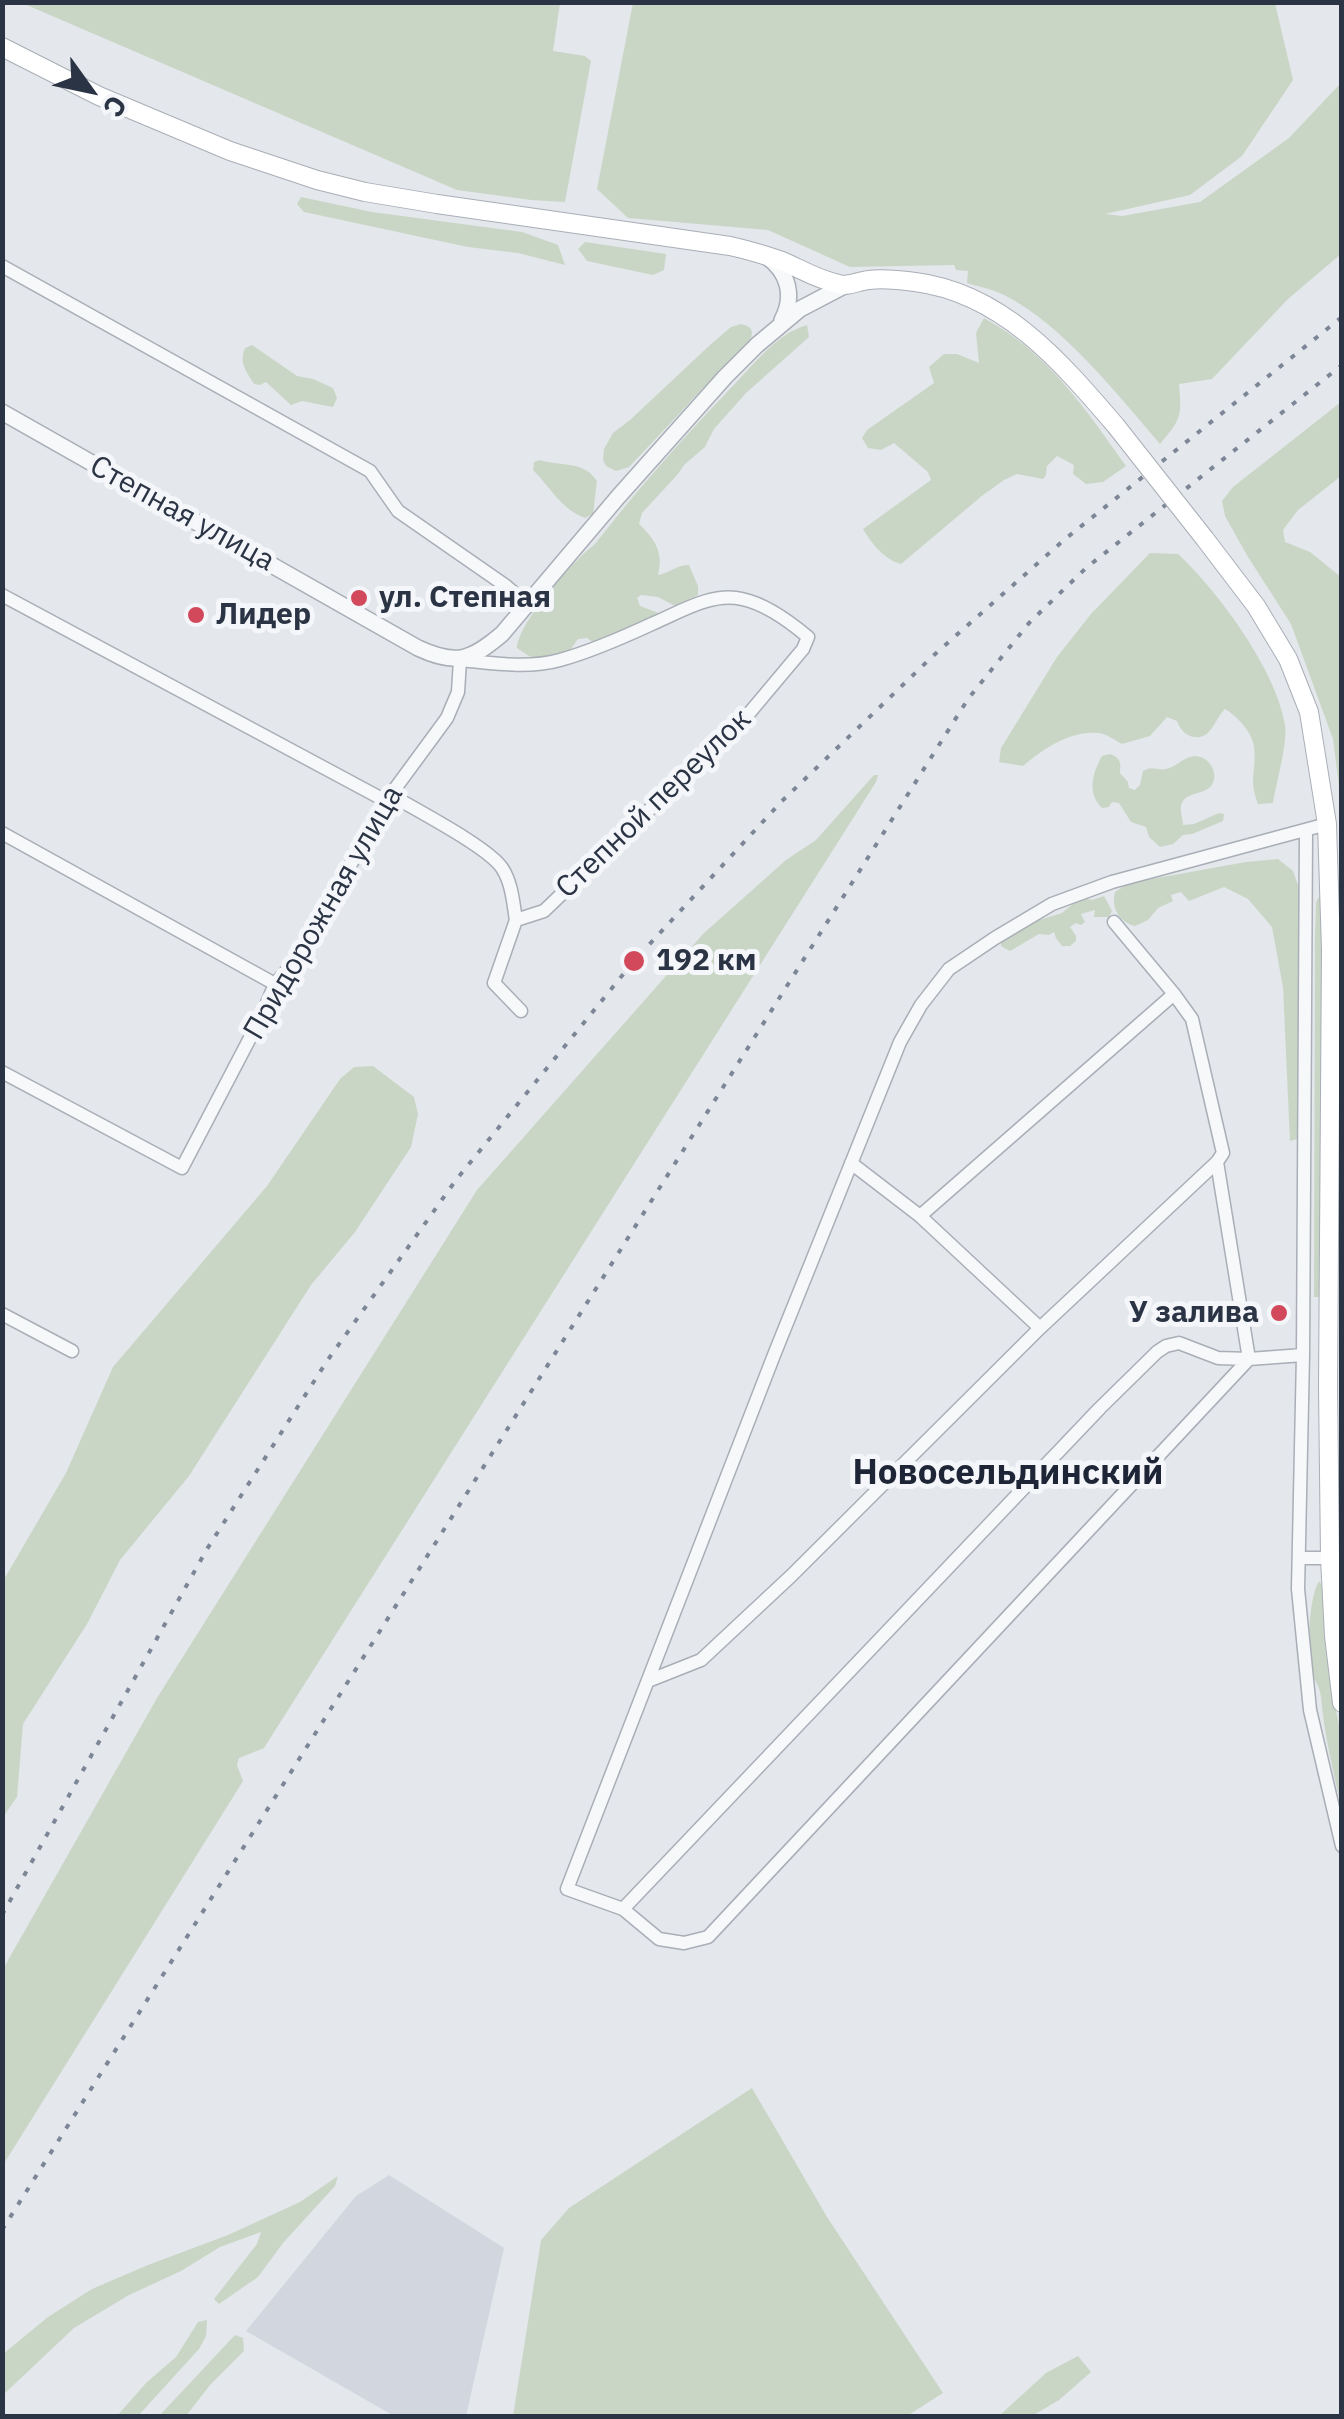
<!DOCTYPE html>
<html>
<head>
<meta charset="utf-8">
<style>
  body { margin:0 }
  #map { position:relative; width:1344px; height:2419px; overflow:hidden; background:#e4e7ec; font-family:"IBM Plex Sans",sans-serif }
  canvas { display:block }
  .frame { position:absolute; inset:0; border:5px solid #2b3445; pointer-events:none }
  .north { position:absolute; left:40px; top:40px; width:100px; height:100px; -webkit-text-stroke:8px #f4f6f9; paint-order:stroke; rotate:123deg; font-size:28px; font-weight:700; line-height:40px; text-align:center; color:#2b3445 }
  .north::after { content:''; display:block; margin:auto; width:35px; height:45px; background:#2b3445; clip-path:polygon(50% 0,100% 100%,50% 72%,0 100%) }
</style>
</head>
<body>
<div id="map">
<canvas width="1344" height="2419"></canvas>
<div class="frame"></div>
<div class="north">С</div>
</div>
<script>
const ctx = document.querySelector('canvas').getContext('2d');
ctx.lineJoin = 'round';
function fill(path, color) {
  ctx.fillStyle = color;
  ctx.fill(path, 'evenodd');
}
function stroke(path, color, width, dash) {
  ctx.strokeStyle = color;
  ctx.lineWidth = width;
  ctx.lineCap = dash ? 'butt' : 'round';
  ctx.setLineDash(dash || []);
  ctx.stroke(path);
}
function label(font, color, halo, rows, align = 'center') {
  ctx.font = font + ' "IBM Plex Sans",sans-serif';
  ctx.lineWidth = 10;
  ctx.setLineDash([]);
  ctx.textBaseline = 'middle';
  ctx.strokeStyle = halo;
  ctx.fillStyle = color;
  for (const [text, x, y, turn = 0] of rows) {
    ctx.save();
    ctx.translate(x, y);
    ctx.rotate((+turn || 0) * Math.PI / 180);
    ctx.textAlign = isNaN(turn) ? turn : align;
    if (halo) ctx.strokeText(text, 0, 0);
    ctx.fillText(text, 0, 0);
    ctx.restore();
  }
}
fill(new Path2D(`
  M389,2175l115,73 -38,168h-72l-148,-85 110,-135z`), '#d2d6de');
fill(new Path2D(`
  M22,3h538l-7,48 32,5 6,5 -26,141 -34,-2 -74,-10z
  M633,3h642l18,77 -51,76 -52,39 -85,19 17,2 78,-14 89,-64 52,-55v171l-53,45 -76,80 -33,5c3,33 2,35 -19,60 -41,-48 -99,-121 -156,-149 -11,-6 -25,-8 -37,-12l1,-12 -12,-1 -2,-5 -104,2 -82,-37 -140,-12 -31,-29z
  M301,197l71,15 150,20 36,13 7,20 -47,-12 -50,-6 -164,-35 -7,-8z
  M585,242l81,12 -2,16 -11,5 -66,-14 -9,-12z
  M984,318c63,34 101,90 142,148l-23,16 -17,2 -13,-10 1,-9 -17,-9 -10,10 -1,9 -3,4 -26,-5 -13,6 -21,15 -82,69c-16,-4 -30,-21 -38,-35l68,-49 -3,-8 -34,-29 -13,7 -13,-2 -6,-10 5,-8 67,-47 -5,-16 15,-13h13l22,9 -3,-30z
  M741,324c9,2 14,6 9,16 -5,11 -19,19 -28,28 -31,32 -61,66 -93,99l-13,4 -10,-5 -3,-6 1,-11 9,-16 17,-13 80,-75 21,-18z
  M807,325l2,12 -63,56 -32,36 -9,18 -21,18 -6,9 -36,39 -3,11c16,15 25,29 19,51 12,-2 18,-10 31,-10l9,21v9l-23,11 -17,-9 -17,-2 -4,3 3,8 21,8 -66,30 -8,-6 -9,1 -10,14 -16,1 -5,10h-6l-24,-16c2,-27 57,-88 78,-104 42,-54 87,-105 134,-154 23,-23 46,-56 78,-65z
  M252,345l45,31 16,3 20,9 4,10 -4,9 -31,-6 -11,4 -25,-23 -6,3 -6,-1c-8,-13 -15,-21 -9,-36z
  M1341,402v74l-43,34 -15,20 2,12 25,10 31,25v225l-8,-63 -42,-115 -43,-67 -23,-41 -3,-15 11,-14z
  M540,460c22,7 43,0 57,21l-4,33 -8,4c-23,-8 -35,-31 -52,-48l1,-8z
  M1150,553l28,1c40,37 99,117 107,171 3,17 -9,59 -12,78l-15,1c-10,-27 -1,-32 -4,-57 -1,-14 -17,-31 -29,-38 -10,9 -13,30 -30,28 -10,-1 -14,-7 -18,-16l-10,-4 -17,19 -28,8c-7,-4 -16,-10 -23,-11 -29,-3 -56,16 -76,33l-24,-4 2,-14 56,-91 34,-43z
  M1110,754c11,4 11,9 10,19l8,9 1,6 6,2 5,-5 3,-14c11,-6 13,0 23,-2 11,-2 18,-13 30,-13 14,1 24,19 15,30 -6,8 -22,6 -28,15 -5,7 0,16 0,24l11,-1 25,-11 5,1 -1,7 -31,13 -9,1 -10,9 -13,3 -11,-10 -3,-10 -15,-5 -12,-19 -7,-1 -3,5 -7,1c-15,-15 -10,-34 0,-52z
  M874,775h4l-2,7 -612,966 -25,10 -2,7 6,16 -240,384v-196l154,-271 320,-508 226,-256 83,-74 30,-20z
  M1278,859l15,12 6,17v236l-2,15 -7,2 -7,-154 -11,-60 -24,-28 -24,-12 -35,14 -8,-9 -10,3 2,6 -15,7 -10,12 -13,6c-16,-4 -24,-18 -20,-34l14,-9 117,-21z
  M1104,896l8,15 -3,6h-15l1,-7 -14,4 4,8 -4,3 -5,-2 -6,4 6,9v5l-6,5h-8l-6,-8 -2,-6 -5,3 -10,-1 -29,17 -9,-5v-6l32,-18 29,-9 13,-11 10,-4 7,2z
  M1319,897h3l3,400h-11l1,-360 1,-35z
  M373,1066l41,31 4,17 -7,33 -56,85 -44,53 -122,191 -69,84 -33,64 -64,100 -6,73 -14,20v-236l63,-108 47,-106 154,-181 73,-107 14,-12z
  M1319,1581l5,7 1,54 5,40 11,52v72c-8,-36 -17,-73 -20,-109 -1,-11 -9,-20 -10,-30 -4,-21 -2,-69 8,-86z
  M752,2088l75,129 116,176 -36,23h-218l-2,-2 -4,2h-170l28,-176 28,-32z
  M338,2176l-3,10 -52,57 -25,34 -39,27 -5,-5 43,-55 4,-12 -41,15 -39,24 -52,24 -55,33 -71,67v-41l45,-37 44,-28 56,-24 80,-30 72,-33z
  M207,2320l-1,16 -7,13 -61,67h-21l29,-33 30,-26 22,-35z
  M235,2335l8,3 1,13 -34,34 -24,31h-27z
  M1078,2356l13,16 -32,28 -27,16h-33l47,-43z`), '#c9d6c5');
const minor = new Path2D(`
  M2,266l368,205 28,40 108,75 22,19
  M2,595l384,206
  M391,795c25,15 97,52 111,73 10,15 11,34 14,52
  M1306,830l-3,525 -5,234 12,121 32,136
  M2,833l273,151
  M1114,922l60,72 18,25 31,134 -6,9
  M2,1072l180,96 80,-153 13,-31 24,-27 87,-156 61,-83 11,-26 2,-32c31,3 68,9 100,0 29,-8 66,-24 94,-37 26,-11 58,-31 88,-24 24,5 47,22 66,38l-5,12 -57,68 -202,194 -28,9 -22,63 27,28
  M851,1163l69,53 120,112
  M920,1216l254,-222
  M2,1314l70,37
  M1249,1359l-541,578 -24,6 -25,-4 -36,-30 -56,-20 207,-534 126,-313 21,-37 28,-36 46,-31 57,-34 60,-22 215,-58
  M1299,1558h31
  M648,1681l53,-21 90,-84 249,-248 177,-166 32,197
  M623,1909l477,-501 57,-56 9,-6 13,-3 39,15 31,1 54,-4`);
const tertiary = new Path2D(`
  M767,257c21,15 28,39 15,63
  M2,412l416,236c39,18 53,12 84,-14l116,-137 107,-120 32,-32 43,-36 44,-23`);
const secondary = new Path2D(`
  M2,47l97,49 131,55 87,29 48,12 72,12 293,42c18,4 35,9 52,15 19,8 36,19 57,23 10,3 19,-3 30,-4 14,-2 31,0 46,2 88,11 147,81 201,144
  M1205,539l51,67 32,53 21,53 18,112 4,126 -3,437 2,171 4,78 8,67`);
stroke(minor, '#a9aeb7', 15);
stroke(tertiary, '#a9aeb7', 18);
stroke(secondary, '#a9aeb7', 20);
stroke(minor, '#f7f8fa', 12);
stroke(tertiary, '#f7f8fa', 15);
stroke(secondary, '#fff', 18);
stroke(new Path2D(`
  M2,1915l205,-366 120,-188 129,-181 178,-219 148,-160 152,-146 130,-115 278,-223
  M2,2230l966,-1531 61,-76 57,-55 256,-203`), '#7d8696', 4, [5, 10]);
const secondaryBridge = new Path2D(`
  M1116,426l89,113`);
stroke(secondaryBridge, '#a9aeb7', 20, []);
stroke(secondaryBridge, '#fff', 18);
for (const [x, y, r, color] of [
  [359,598,10,"#d1495b"],
  [196,615,10,"#d1495b"],
  [634,961,12,"#d1495b"],
  [1279,1313,10,"#d1495b"]
]) {
  const dot = new Path2D();
  dot.arc(x, y, r, 0, 2 * Math.PI);
  ctx.fillStyle = color;
  ctx.fill(dot);
  stroke(dot, '#f4f6f9', 4);
}
label('30px', '#2b3445', '#f4f6f9', [
  ["Степная улица",182,514,29],
  ["Степной переулок",654,804,-44],
  ["Придорожная улица",324,913,-60]
]);
label('bold 30px', '#2b3445', '#f4f6f9', [
  ["ул. Степная",379,598],
  ["Лидер",216,615],
  ["192 км",656,961],
  ["У залива",1259,1313,"right"]
], 'left');
label('bold 35px', '#1d2536', '#f4f6f9', [
  ["Новосельдинский",1008,1474]
]);
</script>
</body>
</html>
